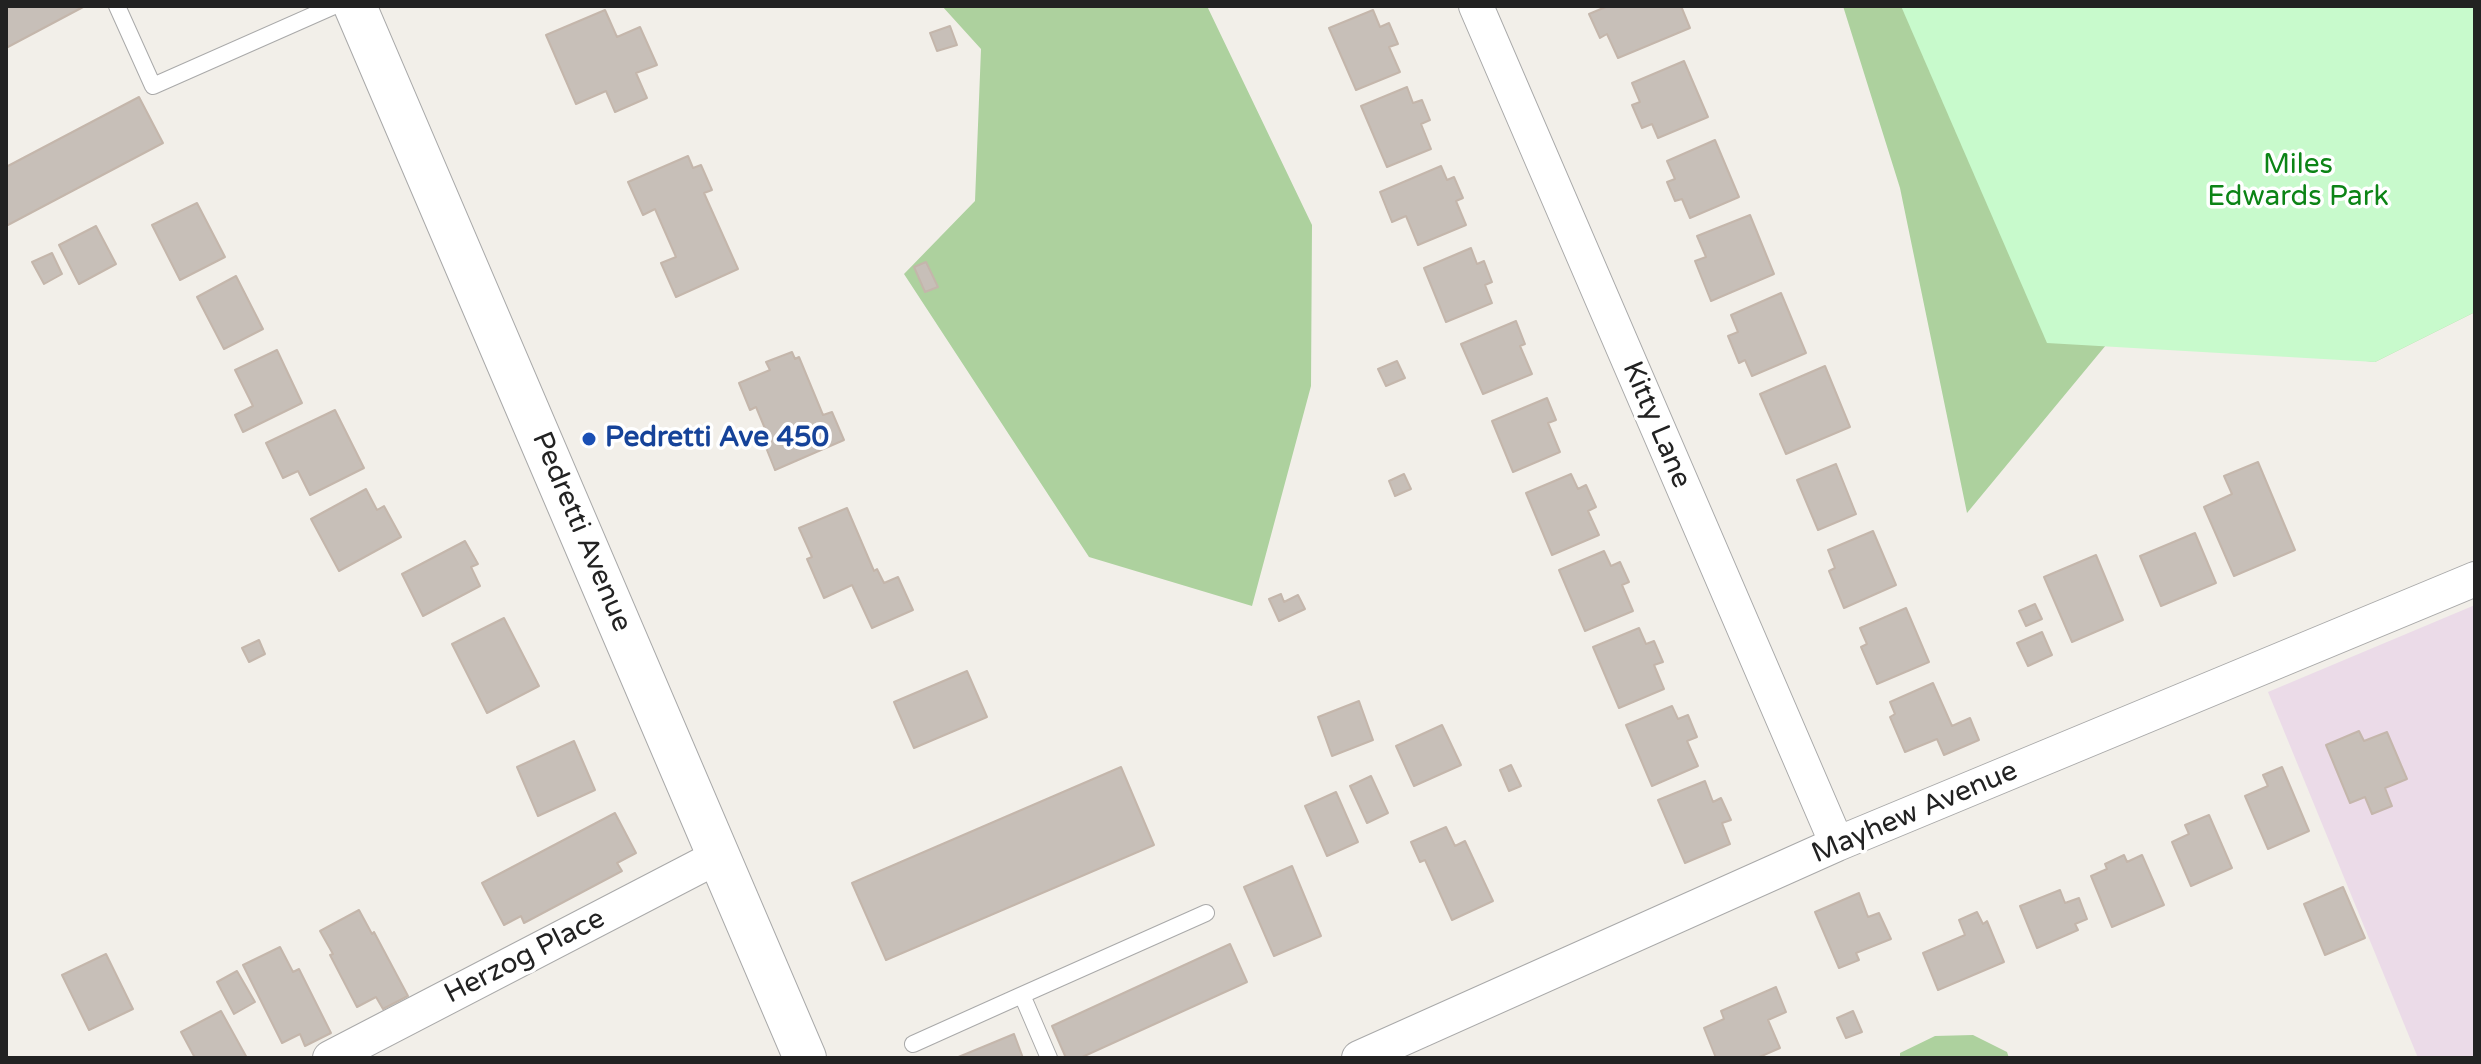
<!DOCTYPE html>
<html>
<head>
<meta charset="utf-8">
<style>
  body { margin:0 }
  #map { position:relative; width:2481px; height:1064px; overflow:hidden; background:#f2efe9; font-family:"Varela Round",sans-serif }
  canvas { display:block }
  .frame { position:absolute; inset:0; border:8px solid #222; pointer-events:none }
</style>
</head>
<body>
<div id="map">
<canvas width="2481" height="1064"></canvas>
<div class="frame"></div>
</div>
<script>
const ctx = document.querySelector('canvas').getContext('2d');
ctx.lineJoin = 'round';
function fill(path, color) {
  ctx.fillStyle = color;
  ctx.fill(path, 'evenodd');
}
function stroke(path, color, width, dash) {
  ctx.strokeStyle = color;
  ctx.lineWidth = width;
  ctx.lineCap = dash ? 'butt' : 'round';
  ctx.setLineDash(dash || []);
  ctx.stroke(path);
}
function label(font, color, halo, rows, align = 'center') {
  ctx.font = font + ' "Varela Round",sans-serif';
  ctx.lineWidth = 7;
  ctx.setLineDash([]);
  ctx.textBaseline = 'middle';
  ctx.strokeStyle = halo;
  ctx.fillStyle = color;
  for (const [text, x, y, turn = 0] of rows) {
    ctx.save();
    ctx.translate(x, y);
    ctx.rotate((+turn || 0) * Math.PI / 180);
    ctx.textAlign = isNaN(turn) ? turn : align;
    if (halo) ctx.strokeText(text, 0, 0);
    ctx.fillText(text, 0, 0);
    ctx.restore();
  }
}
fill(new Path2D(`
  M2475,605v453h-57l-150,-366z`), '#ebdbe8');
fill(new Path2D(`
  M942,6h167l2,2 96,-2 105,219 -1,161 -59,220 -163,-49 -185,-283 71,-73 6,-152z
  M1843,6h632v306l-100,50 -259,-29 -149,180 -67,-325z
  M1973,1035l34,17 2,6h-109v-5l35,-17z`), '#add19e');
fill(new Path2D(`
  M1901,6h574v306l-100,50 -328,-19z`), '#c8facc');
const building = new Path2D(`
  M6,6h79l-79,42z
  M1608,6h73l9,22 -72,30 -11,-24 -7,4 -11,-24z
  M605,10l12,27 23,-10 17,38 -21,8 11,25 -32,14 -9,-21 -30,13 -30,-69z
  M1373,10l7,17 9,-4 9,21 -9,3 11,25 -44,18 -27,-62z
  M950,26l7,19 -20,6 -7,-18z
  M1684,61l24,56 -50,21 -6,-14 -10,4 -10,-23 8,-3 -8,-19z
  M1407,87l6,16 9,-3 8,20 -9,4 10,25 -44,18 -26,-61z
  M139,97l24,46 -157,83v-59z
  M1715,140l24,57 -49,21 -8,-19 -7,2 -8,-19 8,-3 -8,-18z
  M688,156l5,12 8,-3 11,25 -8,3 34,76 -62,28 -15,-34 15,-6 -21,-48 -12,6 -15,-33z
  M1441,166l6,14 7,-3 9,21 -7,3 10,24 -48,20 -12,-29 -14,6 -12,-30z
  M197,203l28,54 -45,23 -28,-55z
  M1750,215l24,59 -63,27 -16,-40 11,-4 -9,-21z
  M96,226l20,38 -37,20 -20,-39z
  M1471,248l6,16 7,-3 8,21 -7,3 7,18 -46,19 -22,-54z
  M52,253l10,21 -18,10 -12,-22z
  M926,262l12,25 -13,5 -11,-25z
  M236,276l27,53 -39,20 -27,-52z
  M1781,293l25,60 -54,23 -7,-16 -6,3 -11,-27 10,-4 -7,-17z
  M1516,321l9,23 -5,2 12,28 -49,20 -22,-50z
  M277,350l25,53 -59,29 -8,-17 18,-9 -18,-36z
  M792,352l3,7 4,-2 24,58 9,-3 12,28 -69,30 -10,-25 6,-2 -15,-36 -6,3 -11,-27 31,-13 -4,-8z
  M1397,361l8,17 -19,8 -8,-17z
  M1825,366l25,61 -64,27 -26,-60z
  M1547,398l9,22 -8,3 12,29 -47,20 -21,-51z
  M335,410l29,58 -54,27 -12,-24 -15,7 -17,-35z
  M2258,462l37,88 -61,26 -30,-69 28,-13 -8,-18z
  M1836,464l20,50 -38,16 -21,-50z
  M1404,474l7,15 -16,7 -6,-15z
  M1571,474l7,15 8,-4 10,22 -8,4 11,24 -47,20 -26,-62z
  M366,489l11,21 7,-4 17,31 -62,34 -28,-52z
  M847,508l27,63 3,-2 7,14 14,-6 15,33 -41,18 -20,-43 -28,13 -17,-39 5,-2 -13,-29z
  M1873,531l23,54 -52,23 -15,-37 6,-3 -7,-18z
  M2195,533l21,50 -55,23 -21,-50z
  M465,541l13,23 -7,3 9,19 -57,30 -21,-42z
  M1604,551l7,15 9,-4 9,20 -7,3 11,26 -48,20 -26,-61z
  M2096,555l27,65 -51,22 -28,-65z
  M1281,594l3,8 14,-7 7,14 -26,12 -10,-22z
  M2035,604l7,15 -16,7 -7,-15z
  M1906,608l23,54 -52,22 -16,-37 6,-3 -7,-16z
  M504,618l35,68 -52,27 -35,-69z
  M1639,628l7,16 8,-3 9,21 -9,3 10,24 -45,19 -26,-61z
  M2042,632l10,23 -24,11 -11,-23z
  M259,640l6,14 -16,8 -7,-14z
  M967,671l20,46 -73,31 -20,-46z
  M1933,683l19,43 18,-8 9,22 -35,15 -7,-16 -32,13 -15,-35 5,-3 -5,-12z
  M1359,701l14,39 -41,16 -14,-39z
  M1672,706l6,13 10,-4 9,22 -10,4 11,25 -46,20 -26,-61z
  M1442,725l19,40 -47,21 -18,-40z
  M2359,731l5,10 23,-9 20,47 -22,9 7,18 -20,8 -7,-17 -15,6 -24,-58z
  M574,741l21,49 -57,26 -21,-49z
  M1511,765l10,21 -12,5 -9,-21z
  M1121,767l33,78 -268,115 -34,-77z
  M2282,767l27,64 -41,18 -23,-53 23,-10 -5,-11z
  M1371,776l17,37 -21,10 -17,-37z
  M1705,781l8,21 8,-4 10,22 -9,3 8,21 -45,19 -27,-63z
  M1336,792l22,50 -31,14 -22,-50z
  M615,813l21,40 -19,10 5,8 -98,52 -3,-7 -17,9 -22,-42z
  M2209,815l23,53 -41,18 -19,-44 17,-8 -4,-9z
  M1446,827l9,19 10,-5 28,60 -41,19 -27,-60 -5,2 -9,-20z
  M2124,855l3,7 15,-7 22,50 -52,22 -21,-51 16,-7 -2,-5z
  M1292,866l29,70 -47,20 -30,-69z
  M2343,887l22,51 -40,17 -21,-51z
  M2060,890l5,13 14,-5 8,21 -12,5 3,6 -41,18 -17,-42z
  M1859,893l9,24 11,-4 12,26 -35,14 3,7 -20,8 -24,-56z
  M359,910l13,24 2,-2 34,64 -25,13 -7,-12 -19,10 -27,-52 3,-1 -13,-23z
  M1977,912l6,12 4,-3 17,41 -66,28 -15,-37 42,-18 -6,-15z
  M1230,944l17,38 -167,76h-14l-14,-32z
  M280,947l13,25 6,-3 32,64 -26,13 -5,-12 -18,9 -39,-78z
  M106,954l27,55 -44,21 -27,-55z
  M237,971l18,31 -21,12 -17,-32z
  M1776,987l10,25 -18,8 12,28 -23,10h-41l-12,-30 20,-9 -3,-8z
  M221,1011l26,47h-52l-14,-26z
  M1853,1011l9,21 -16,6 -9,-20z
  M1014,1034l9,24h-67z`);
fill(building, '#c7bfb8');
stroke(building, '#c4b6ab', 2);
const service = new Path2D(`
  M117,6l36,80 181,-80
  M913,1044l109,-49
  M1049,1058l-27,-63 184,-82`);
const minor = new Path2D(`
  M1476,6l361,838
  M330,1058l389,-202
  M1359,1058l478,-214 638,-265`);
const tertiary = new Path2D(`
  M355,6l450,1052`);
stroke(service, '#a9a9a9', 18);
stroke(minor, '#a9a9a9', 36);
stroke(tertiary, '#a9a9a9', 44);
stroke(service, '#fff', 16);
stroke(minor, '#fff', 34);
stroke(tertiary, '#fff', 42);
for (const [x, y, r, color] of [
  [589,439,8,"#1a4fb4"]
]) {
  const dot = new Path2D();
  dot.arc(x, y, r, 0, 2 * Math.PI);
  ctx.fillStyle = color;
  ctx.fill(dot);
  stroke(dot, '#fff', 3);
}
label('28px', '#0c8416', '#fff', [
  ["Miles",2298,166],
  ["Edwards Park",2298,198]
]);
label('28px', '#222', '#fff', [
  ["Kitty Lane",1656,425,67],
  ["Pedretti Avenue",581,532,67],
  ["Mayhew Avenue",1915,813,-23],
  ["Herzog Place",525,957,-27]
]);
label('bold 28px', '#164399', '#fff', [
  ["Pedretti Ave 450",605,439]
], 'left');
</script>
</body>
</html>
